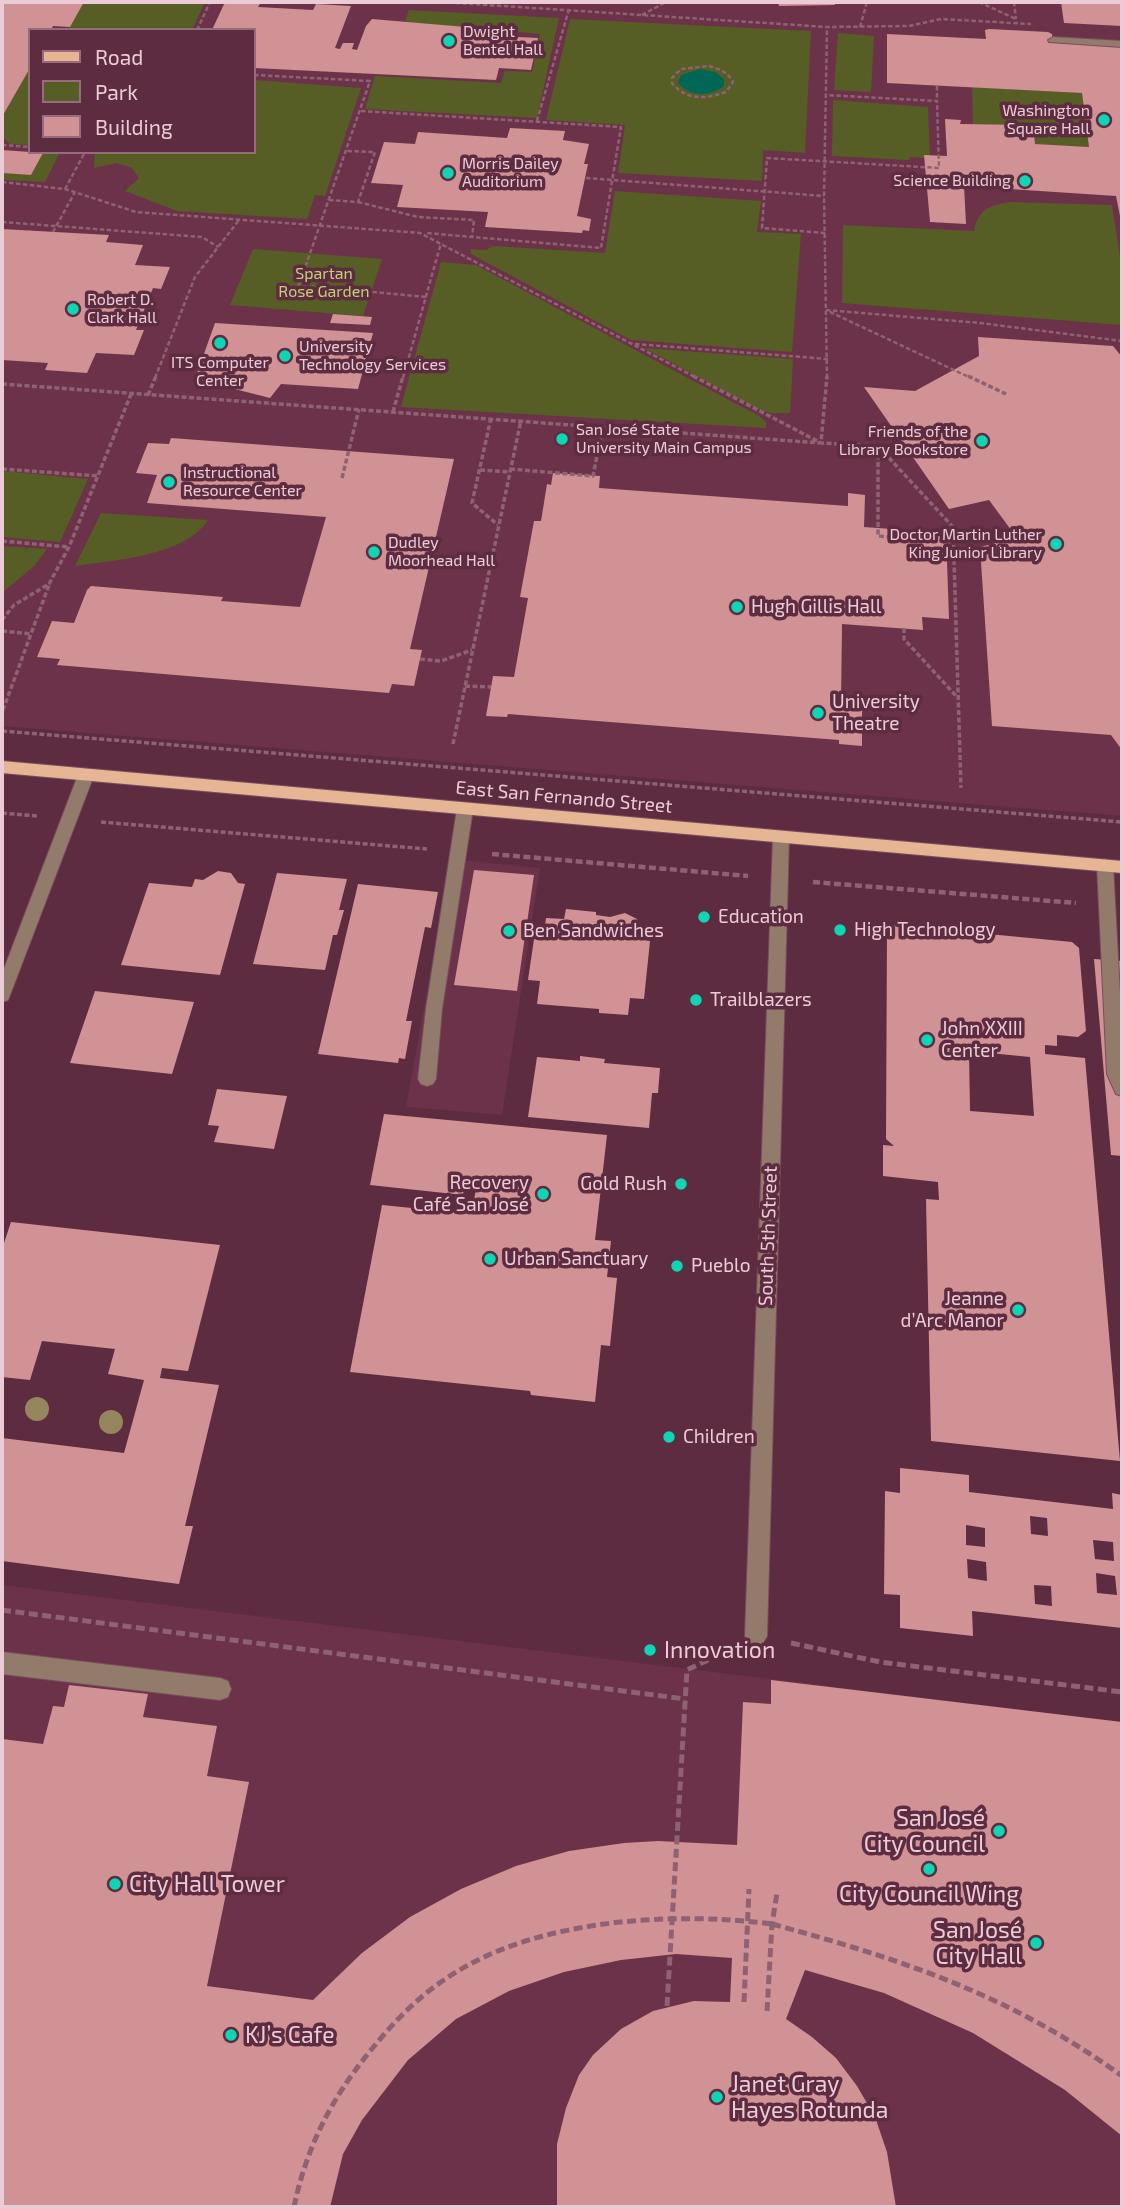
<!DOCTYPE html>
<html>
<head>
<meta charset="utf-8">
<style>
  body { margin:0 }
  #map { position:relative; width:1124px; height:2209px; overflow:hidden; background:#5e2c40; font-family:"Exo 2",sans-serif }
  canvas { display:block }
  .frame { position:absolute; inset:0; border:4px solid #ebcbd5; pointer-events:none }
  .legend { position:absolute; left:28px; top:28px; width:228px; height:126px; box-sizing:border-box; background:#5e2c40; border:2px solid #966c7c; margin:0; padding:9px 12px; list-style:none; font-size:21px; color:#ebcbd5 }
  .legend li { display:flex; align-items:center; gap:14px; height:35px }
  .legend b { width:35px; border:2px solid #966c7c }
</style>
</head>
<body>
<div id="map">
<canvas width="1124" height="2209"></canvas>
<div class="frame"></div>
<ul class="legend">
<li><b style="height:9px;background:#e6b594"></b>Road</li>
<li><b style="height:19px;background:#565e25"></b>Park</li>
<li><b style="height:19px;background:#d19295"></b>Building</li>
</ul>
</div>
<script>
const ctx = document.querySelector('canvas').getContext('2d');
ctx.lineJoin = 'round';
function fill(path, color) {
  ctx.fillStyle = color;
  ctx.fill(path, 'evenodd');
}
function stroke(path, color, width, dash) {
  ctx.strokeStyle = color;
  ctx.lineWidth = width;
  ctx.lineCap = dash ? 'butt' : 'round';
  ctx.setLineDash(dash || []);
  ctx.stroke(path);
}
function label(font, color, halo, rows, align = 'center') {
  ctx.font = font + ' "Exo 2",sans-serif';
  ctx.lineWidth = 7;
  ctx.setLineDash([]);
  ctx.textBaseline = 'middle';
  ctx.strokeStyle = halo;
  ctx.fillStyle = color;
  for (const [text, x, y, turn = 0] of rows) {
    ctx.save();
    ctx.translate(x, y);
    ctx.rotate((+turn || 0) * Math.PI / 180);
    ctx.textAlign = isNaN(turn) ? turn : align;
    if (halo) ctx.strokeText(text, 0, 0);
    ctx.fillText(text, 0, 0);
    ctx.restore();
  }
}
fill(new Path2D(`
  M2,2h1120v814l-1120,-90zM30,30h224v122h-224z
  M451,859l89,9 -38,247 -96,-8z
  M2,1585l1120,137v485h-1120z`), '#6c3249');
fill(new Path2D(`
  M84,2h121l-13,28h-124z
  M409,10l150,8 -22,100 -172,-9 10,-33 126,7 4,-12 27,1 8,-38 -127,-11 -8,-2z
  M570,19l241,12 -6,122 -42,-3 -1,31 -144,-8 7,-48 -79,-5z
  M838,33l36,3 -3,56 -37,-2z
  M30,68v77l-20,-1 -8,-7v-20z
  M254,80l107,8 -36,108 -10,-1 -8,24 -130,-8 -52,-20 14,-13 -7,-10 -15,-5 -23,5 1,-16h159z
  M972,87l110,6 7,54 -54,-3 -2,-19 -60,-1z
  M833,100l95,7 2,51 -20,-1 -1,3 -77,-4z
  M31,152h29l-15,30 -43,-2v-7l29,2 12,-22z
  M615,191l146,10 -4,31 44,2 -9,118 -161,-12 -160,-86v-5l15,1 7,-4 112,7z
  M1010,202l102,3 10,65v55l-280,-22 1,-78 131,6c4,-21 15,-26 36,-29z
  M253,249l129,10 -19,57 -133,-11z
  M441,262l35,3 283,151 7,6v6l-365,-21z
  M644,348l149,11 -3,54h-19l-11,-3z
  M2,471l86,8 -28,63 -58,-5z
  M101,513l107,7c-23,36 -93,40 -133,46z
  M2,546l45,3 -13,17 -32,27z`), '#565e25');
fill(new Path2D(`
  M700,69l15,3 9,7v7c-14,11 -35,11 -46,-3l3,-8z`), '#006756');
fill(new Path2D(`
  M2,2h82l-14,25 -17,-1 -2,4h-21v38l-28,49z
  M225,2h36l-3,5 55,3 3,-6 35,2 -16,42 5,1 3,-6h11l-2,6 5,1 9,-24 6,-7 129,11 -2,6 39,2 -7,32 -32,-2 -3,12 -242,-12v-38h-42z
  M778,2h56l1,3 -56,1z
  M1061,2h61v24l-58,-3z
  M989,29l59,3 4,2 1,8 69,4v180l-6,-30 -152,-10 2,38 -36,-2 -6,-67 23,1 -2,-37 16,1 -1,4 73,1 2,19 54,3 -7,-54 -195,-10v-49l99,5 -1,-9z
  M510,128l55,3 -2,9 26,4 -5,20h4l-11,52 14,3 -2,12 -6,-1 -1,3 -97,-6 3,-15 -91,-5 6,-22 -32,-2 13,-41 31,2 3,-12 89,6z
  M2,150l28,2 13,1 -12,22 -29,-2z
  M2,229l107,6 -3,7 37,3 -8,20 35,2 -9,22 -8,-1 -17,42h8l-10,25 -38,-2 -9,20 -42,-3 3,-7 -46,-3z
  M333,314l39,3 -2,8 -40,-2z
  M215,323l158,10 -15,56 -77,-5 -11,14 -75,-19z
  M978,337l135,9 9,11v393l-11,-15 -119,-9 -12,-179 37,-9 -28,-38 -40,9 -85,-122 51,4 64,-35z
  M171,438l283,21 -44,190 12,1 -8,36 -22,-2 -3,9 -332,-28 3,-6 -23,-2 15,-36 22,2 13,-33 4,-4 132,11 -2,4 79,6 26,-90 -179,-14 10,-28 -21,-2 12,-30 21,1z
  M553,473l47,3 -1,12 249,18v-13l17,2 -1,32 82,6 3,86 -27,-2 1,13 -81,-6 -1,79 21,2v41l-23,-2v-4l-331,-26 -1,3 -21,-1 7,-40 21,1 14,-79 -8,-1 14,-76h7l6,-37 4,1z
  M474,870l60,5 -17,116 -63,-6z
  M218,871l13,2 7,10 7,1 -25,91 -99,-10 28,-82 43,4 3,-8 8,1z
  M277,873l70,6 -8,31h5l-7,25h-4l-8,35 -72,-6z
  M358,884l80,8 -7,36 -6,-1 -19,94h6l-7,38 -6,-1 -1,5 -80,-9z
  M566,909l30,3v3l14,2 15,-4 12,6 3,9 -6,11 16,2 -6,58 -14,-1 -2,17 -29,-2v-4l-62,-5 3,-23 -12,-1 6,-41 9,1 3,-22 18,1z
  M894,925l178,17 7,6 7,83 -8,6 -21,-2v11l-12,-1v9l40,4 35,403 -189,-20 -5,-242 13,1 -1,-18 -55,-6v-31l11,1 -8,-7 1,-208zM969,1051l61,6 4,59 -64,-5z
  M1094,959l28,2v195l-11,-1z
  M95,991l99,11 -22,72 -102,-11z
  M580,1056l25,3 -1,4 56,5 -2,25h-6l-3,35 -121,-11 9,-60 43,4z
  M217,1089l70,7 -13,53 -60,-7 5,-16 -11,-1z
  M384,1114l223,21 -12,105 16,1 -4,36 10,1 -7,68 -9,-1 -6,57 -64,-7 -1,-4 -180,-19 32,-167 90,9 5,-33 -12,-1 -2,15 -93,-10z
  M11,1222l209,23 -32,126 -26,-3 -2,10 59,7 -34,141h8l-14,58 -177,-23v-123l122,15 20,-73 -36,-6 7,-25 -73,-8 -12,39 -28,-3v-128z
  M900,1468l69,7v17l144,17 -1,-16 10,2v133l-150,-17 1,25 -73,-8v-33l-16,-1 1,-103 15,2zM1030,1516l17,2 1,18 -17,-2zM966,1525l19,3v19l-19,-2zM1093,1540l20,2 1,19 -19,-2zM967,1559l19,3 1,19 -19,-3zM1096,1573l19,3 2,19 -20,-2zM1034,1585l17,1 1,20 -17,-2z
  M771,1680l351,42v414l-57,-46 -92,-57 -89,-40 -79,-23 -19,49 26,18 24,21 21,28 18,31 12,35 9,55h-339v-63l9,-36 13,-33 14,-20 28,-26 32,-18 41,-10 36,1 2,-44 -56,-4 -55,6 -57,12 -55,19 -53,28 -48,41 -46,60 -19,34 -13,53h-328v-468l41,5 10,-38 11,1 5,-22 79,9 -5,23 74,9 -10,50 42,6 -42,204 106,14 49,-47 48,-36 51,-28 55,-23 53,-15 55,-8 34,-2 79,4 6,-143 28,2z`), '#d19295');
const minor = new Path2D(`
  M1053,37l69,4v6l-73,-5 -1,-2z
  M86,769l8,6 -84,220 -2,5 -6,2v-28l76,-199z
  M465,803l8,6 -31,200 -6,70 -3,5 -6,2 -6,-2 -3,-5 8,-70 31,-200z
  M781,831l8,6 -22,799 -4,7 -7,4 -7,-4 -4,-7 28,-799z
  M1105,859l8,6 9,166v65l-6,-2 -9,-20 -10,-209z
  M2,1652l218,26 8,3 3,8 -3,8 -8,3 -218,-26z`);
const major = new Path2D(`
  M2,761l1120,100v12l-1120,-100z`);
stroke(minor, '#7a4c5e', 2);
stroke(major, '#7a4c5e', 2);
stroke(new Path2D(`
  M441,2l386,25 82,-1 32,-7 90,5
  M979,2l37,17
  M1014,2l2,17
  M642,15l24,-13
  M860,27l7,-25
  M197,30l13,-28
  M709,66c10,3 19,6 24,16l-7,10c-19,7 -40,9 -54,-9v-5l9,-9z
  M254,75l116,6 -71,204 127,12
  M937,86v15
  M361,111l260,16 -20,121 -175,-15
  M537,121l32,-112
  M2,145l28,2
  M586,178l238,18
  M2,182l63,7 71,23 284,21 277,145
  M65,189l20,-37
  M329,200l29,2 17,-50 -28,-1
  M358,202l60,15 56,3 -2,17
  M2,222l200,15 16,10
  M53,232l22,-40
  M825,233l-63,-5 5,-70 172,10 -2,-67 -111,-6
  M826,310l154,13 142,18
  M830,312l141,66
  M635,344l193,15
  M155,378l40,-101 44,-57
  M403,378l38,-135
  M827,378l-3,-182 3,-169`), '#8e6272', 2.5, [4.5, 2.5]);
stroke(new Path2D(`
  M693,376l128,67 57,3 75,81 8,261
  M968,376l38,18
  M2,384l819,59 6,-67
  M148,395l8,-19
  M393,412l10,-36
  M491,418l-19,85 26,22
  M878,447v89l75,6
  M2,469l97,7
  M510,469l83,7 10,-50
  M480,470l30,2
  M342,478l17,-69
  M2,541l67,6
  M2,620l12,-15 35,-21 20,-37 62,-153
  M904,628v11l53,58
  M2,631l29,3
  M420,659l21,2 31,-11
  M465,686l26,1
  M3,710l46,-125
  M2,731l1120,91
  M453,744l68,-324
  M2,813l35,3
  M101,822l326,27`), '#8e6272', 3.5, [5, 2.5]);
stroke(new Path2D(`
  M492,854l256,22
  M813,882l263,21`), '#8e6272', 4.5, [7, 3.5]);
stroke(new Path2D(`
  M2,1610l683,89
  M791,1643l89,19 242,30
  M772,1924c132,36 238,71 350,152
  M667,2006l20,-336 40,-19
  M767,2011l5,-87 5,-31`), '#8e6272', 5, [9, 4.5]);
fill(minor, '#937b6b');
fill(major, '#e6b594');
stroke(new Path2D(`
  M744,2002l5,-113
  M294,2207c12,-58 36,-106 73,-152 23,-29 49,-57 80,-77 86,-59 225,-67 325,-54`), '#8e6272', 5, [9, 4.5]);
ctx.fillStyle = '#95865e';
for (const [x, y] of [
  [37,1409],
  [111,1422]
]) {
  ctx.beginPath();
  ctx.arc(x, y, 12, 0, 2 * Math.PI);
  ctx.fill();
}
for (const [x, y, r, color] of [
  [449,41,7,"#0ed5b4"],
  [1104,120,7,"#0ed5b4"],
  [448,173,7,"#0ed5b4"],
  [1025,181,7,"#0ed5b4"],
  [73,309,7,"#0ed5b4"],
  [220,343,7,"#0ed5b4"],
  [285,356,7,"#0ed5b4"],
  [562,439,7,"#0ed5b4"],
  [982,441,7,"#0ed5b4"],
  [169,482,7,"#0ed5b4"],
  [1056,544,7,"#0ed5b4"],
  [374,552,7,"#0ed5b4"],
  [737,607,7,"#0ed5b4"],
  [818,713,7,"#0ed5b4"],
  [704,917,7,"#0ed5b4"],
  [840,930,7,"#0ed5b4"],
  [509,931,7,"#0ed5b4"],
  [696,1000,7,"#0ed5b4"],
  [927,1040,7,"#0ed5b4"],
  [681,1184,7,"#0ed5b4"],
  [543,1194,7,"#0ed5b4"],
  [490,1259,7,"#0ed5b4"],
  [677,1266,7,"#0ed5b4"],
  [1018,1310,7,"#0ed5b4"],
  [669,1437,7,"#0ed5b4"],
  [650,1650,7,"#0ed5b4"],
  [999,1831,7,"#0ed5b4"],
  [929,1869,7,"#0ed5b4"],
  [115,1884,7,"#0ed5b4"],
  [1036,1943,7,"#0ed5b4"],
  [231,2035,7,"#0ed5b4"],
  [717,2097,7,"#0ed5b4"]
]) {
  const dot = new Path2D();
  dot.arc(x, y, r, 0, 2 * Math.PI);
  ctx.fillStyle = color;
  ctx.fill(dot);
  stroke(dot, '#5e2c40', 2.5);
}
label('16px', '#ebcbd5', '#5e2c40', [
  ["Dwight",463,32],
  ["Bentel Hall",463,50],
  ["Washington",1090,111,"right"],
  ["Square Hall",1090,129,"right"],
  ["Morris Dailey",462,164],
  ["Auditorium",462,182],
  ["Science Building",1011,181,"right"],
  ["Robert D.",87,300],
  ["Clark Hall",87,318],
  ["University",299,347],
  ["Technology Services",299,365],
  ["ITS Computer",220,363,"center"],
  ["Center",220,381,"center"],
  ["San José State",576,430],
  ["University Main Campus",576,448],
  ["Friends of the",968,432,"right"],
  ["Library Bookstore",968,450,"right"],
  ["Instructional",183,473],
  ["Resource Center",183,491],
  ["Doctor Martin Luther",1042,535,"right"],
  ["King Junior Library",1042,553,"right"],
  ["Dudley",388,543],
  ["Moorhead Hall",388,561]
], 'left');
label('16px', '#c2d076', '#5e2c40', [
  ["Spartan",324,274],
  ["Rose Garden",324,292]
]);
label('19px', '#ebcbd5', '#5e2c40', [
  ["Hugh Gillis Hall",751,607],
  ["University",832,702],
  ["Theatre",832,724],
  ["Education",718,917],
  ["High Technology",854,930],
  ["Ben Sandwiches",523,931],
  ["Trailblazers",710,1000],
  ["John XXIII",941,1029],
  ["Center",941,1051],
  ["Recovery",529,1183,"right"],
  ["Café San José",529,1205,"right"],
  ["Gold Rush",667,1184,"right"],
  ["Urban Sanctuary",504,1259],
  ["Pueblo",691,1266],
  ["Jeanne",1004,1299,"right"],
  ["d’Arc Manor",1004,1321,"right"],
  ["Children",683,1437]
], 'left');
label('19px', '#ebcbd5', '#5e2c40', [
  ["East San Fernando Street",564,797,5],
  ["South 5th Street",768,1236,-88]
]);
label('23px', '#ebcbd5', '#5e2c40', [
  ["Innovation",664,1650],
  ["San José",985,1818,"right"],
  ["City Council",985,1844,"right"],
  ["City Hall Tower",129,1884],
  ["City Council Wing",929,1894,"center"],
  ["San José",1022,1930,"right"],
  ["City Hall",1022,1956,"right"],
  ["KJ’s Cafe",245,2035],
  ["Janet Gray",731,2084],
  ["Hayes Rotunda",731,2110]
], 'left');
</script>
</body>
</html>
